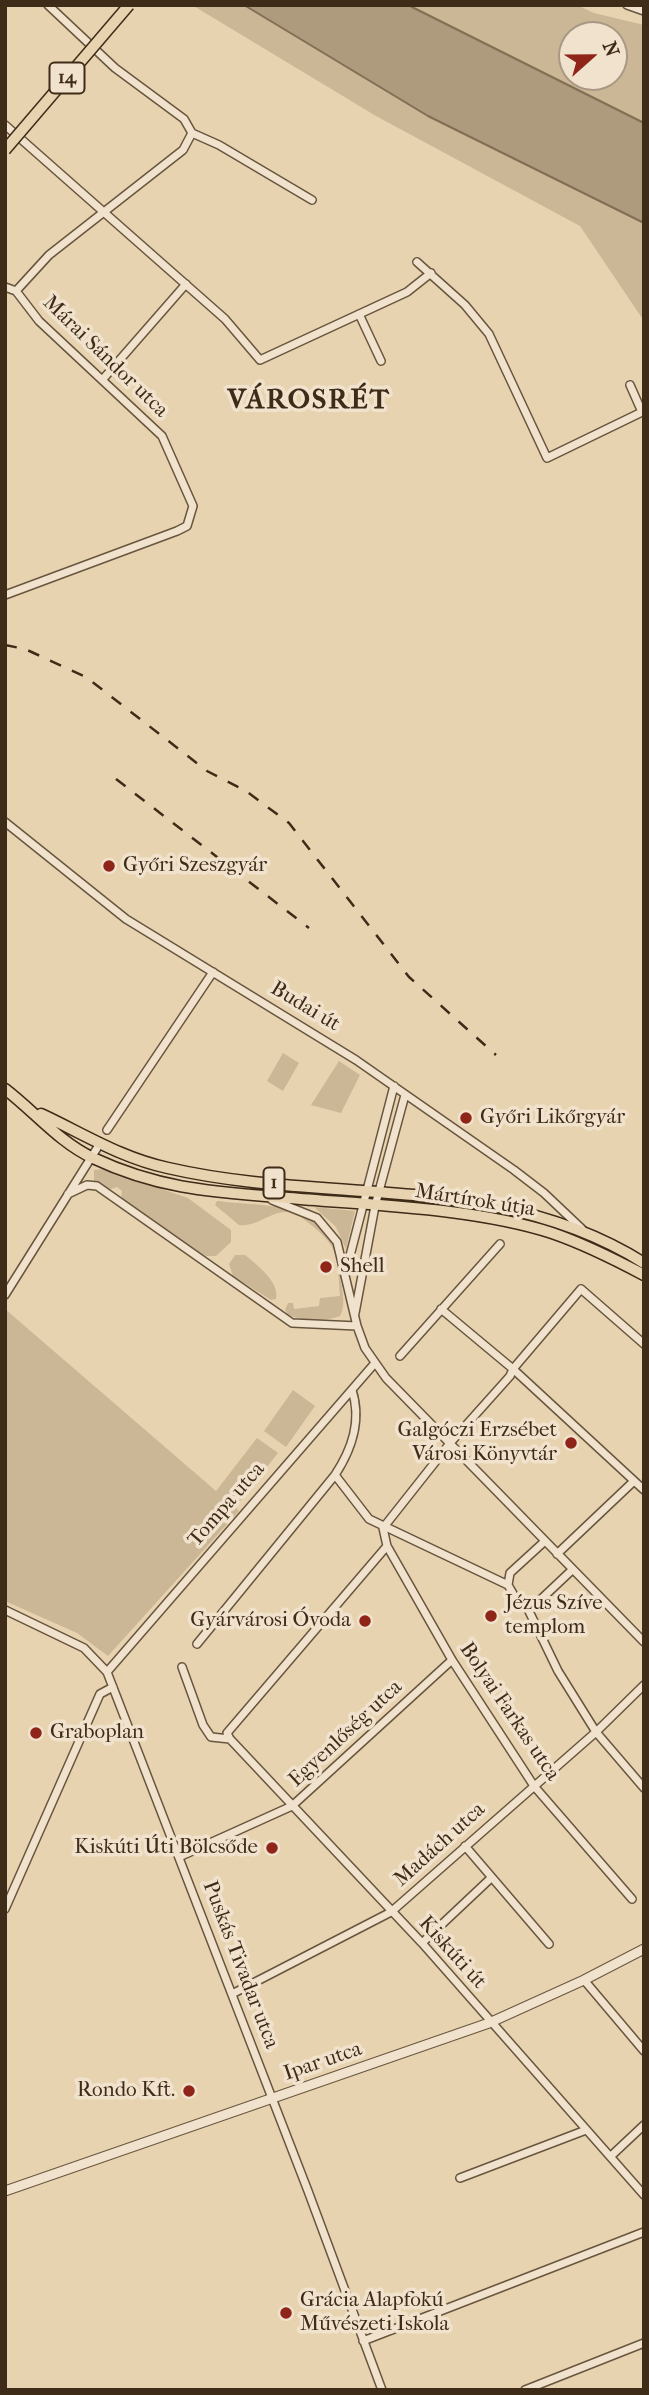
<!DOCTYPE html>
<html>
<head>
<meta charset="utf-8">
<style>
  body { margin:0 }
  #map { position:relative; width:649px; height:2395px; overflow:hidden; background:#e8d3b0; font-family:"IM FELL French Canon",serif }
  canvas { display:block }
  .frame { position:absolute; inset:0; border:7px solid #3e2b18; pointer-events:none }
  .north { position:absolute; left:558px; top:21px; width:70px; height:70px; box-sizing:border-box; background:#f0e2cc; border:2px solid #a99984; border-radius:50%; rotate:69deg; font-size:19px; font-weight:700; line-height:28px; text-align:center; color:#3e2b18 }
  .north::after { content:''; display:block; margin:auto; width:24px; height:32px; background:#8f2418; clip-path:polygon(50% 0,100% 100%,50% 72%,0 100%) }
</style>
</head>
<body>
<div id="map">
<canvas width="649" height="2395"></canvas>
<div class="frame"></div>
<div class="north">N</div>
</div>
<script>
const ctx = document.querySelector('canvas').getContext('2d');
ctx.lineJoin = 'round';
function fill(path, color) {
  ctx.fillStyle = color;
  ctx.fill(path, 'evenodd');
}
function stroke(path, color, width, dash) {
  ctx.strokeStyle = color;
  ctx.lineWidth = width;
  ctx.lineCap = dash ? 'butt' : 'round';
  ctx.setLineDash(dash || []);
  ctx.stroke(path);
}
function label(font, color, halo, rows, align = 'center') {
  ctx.font = font + ' "IM FELL French Canon",serif';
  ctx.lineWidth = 7;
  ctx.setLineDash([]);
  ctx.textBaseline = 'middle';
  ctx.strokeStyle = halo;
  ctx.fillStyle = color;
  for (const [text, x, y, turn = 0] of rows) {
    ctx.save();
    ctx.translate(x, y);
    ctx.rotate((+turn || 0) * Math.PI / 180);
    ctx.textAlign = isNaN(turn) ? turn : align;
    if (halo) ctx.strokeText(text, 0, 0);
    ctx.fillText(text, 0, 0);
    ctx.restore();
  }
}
fill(new Path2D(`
  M192,5h52l184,111 216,107v98l-64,-95 -204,-110z
  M408,5h169l17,8 50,12v98zM572,35h42v42h-42z
  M283,1053l16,10 -16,28 -16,-10z
  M339,1061l21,14 -19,38 -30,-8z
  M102,1169l86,29 43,32v12l-15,14h-10l-10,-5 -75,-51 1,-9 -5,-4 -9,3 -14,-8v-12z
  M217,1201c60,7 114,-2 123,73 1,13 7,30 0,42 -15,6 -36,5 -52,-1l-3,-5 3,-7h5l1,6 25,-3 1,-8 20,-2c-3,-39 1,-47 -30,-72 -7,-5 -14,-13 -24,-12 -16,0 -29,15 -47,13l-24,-20z
  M314,1207l41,4 -9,38 -10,-22z
  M235,1255h10c12,10 35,27 31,44l-5,1 -38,-24 -4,-12z
  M5,1309l211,182 41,-53 21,15 -43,54 4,4 -131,145 -31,-23 -72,-32z
  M293,1390l22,16 -29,41 -22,-16z`), '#cbb696');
const water = new Path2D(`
  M244,5h164l236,118v100l-216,-107z`);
fill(water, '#ae9a7c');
stroke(water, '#816e54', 2);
const minor = new Path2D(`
  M48,5l67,63 69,51 8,14 27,12 93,55
  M627,5l17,6
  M5,125l220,194 35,41 147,-68 24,-19
  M417,262l48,43 24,29 58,124 95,-46 -12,-27
  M5,287l11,4
  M16,291l33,-36 134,-105 9,-17
  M359,314l22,47
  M103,379l83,-95
  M5,595l172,-64 10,-5 6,-20 -31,-70 -123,-115 -23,-30
  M5,822l121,97 230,141 158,110 30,23 38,36
  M107,1130l106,-158
  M68,1194l19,-9 10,1 195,137 65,3
  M272,1200l45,18 20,24 20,84 8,22 21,30 258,264
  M346,1271l48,-185
  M5,1295l94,-150
  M441,1309l72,60 131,121
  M355,1313l20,-107 30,-111
  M400,1356l100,-112
  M352,1390c10,31 0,59 -17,85l34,44 139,66
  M545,1541l-35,32 -2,12 7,12 11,8 11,-2 35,-33
  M387,1546l-160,187 3,6 192,204 222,252
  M557,1554l77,-73
  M526,1605l32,66 38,61 48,56
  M5,1610l79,38 23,24 201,519 74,199
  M197,1644l138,-169
  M182,1667l21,58 8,12 19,2
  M107,1672l268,-309
  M465,1846l84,98
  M179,1857l113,-51 160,-146
  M632,1899l-98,-113 -82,-126 -65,-114 -4,-18 68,-86 59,-66 3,-7 68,-80 63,55
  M5,1909l95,-215 13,-7
  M422,1943l69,-65
  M584,1980l60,71
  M232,1994l159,-82 205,-180 48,-47
  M611,2156l33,-31
  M460,2178l126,-48
  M363,2341l281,-109
  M525,2390l119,-47`);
const tertiary = new Path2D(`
  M5,2191l484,-168 95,-43 60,-31`);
const primary = new Path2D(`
  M5,1089c30,23 54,53 88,69 68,32 123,34 196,40 81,7 186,10 263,35 32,11 62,26 92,42
  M41,1114c43,20 80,44 127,54 160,37 330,3 476,95`);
stroke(minor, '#68553e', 10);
stroke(tertiary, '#68553e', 11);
stroke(primary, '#3e2b18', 13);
stroke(minor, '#f0e2cc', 7);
stroke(tertiary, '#f0e2cc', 9);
stroke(primary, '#e8d3b0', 10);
stroke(new Path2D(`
  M5,645l20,4 61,28 121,94 39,20 43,32 120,154 87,78
  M116,779l193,149`), '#3e2b18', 2.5, [12, 12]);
const primaryBridge = new Path2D(`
  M5,150l124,-145`);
stroke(primaryBridge, '#3e2b18', 13, []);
stroke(primaryBridge, '#e8d3b0', 10);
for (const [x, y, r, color] of [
  [109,866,7,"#8f2418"],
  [466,1118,7,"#8f2418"],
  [326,1267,7,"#8f2418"],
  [571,1443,7,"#8f2418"],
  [491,1616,7,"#8f2418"],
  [365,1621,7,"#8f2418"],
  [36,1733,7,"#8f2418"],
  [272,1848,7,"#8f2418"],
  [189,2091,7,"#8f2418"],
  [286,2313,7,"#8f2418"]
]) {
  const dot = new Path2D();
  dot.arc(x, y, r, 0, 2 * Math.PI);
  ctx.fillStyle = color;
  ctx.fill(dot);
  stroke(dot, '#f0e2cc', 2.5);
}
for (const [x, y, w] of [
  [67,78,35],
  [274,1183,21]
]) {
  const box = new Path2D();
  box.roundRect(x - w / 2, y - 15.5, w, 31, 5);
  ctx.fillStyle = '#f0e2cc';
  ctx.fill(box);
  stroke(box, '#3e2b18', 2);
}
label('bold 19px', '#3e2b18', null, [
  ["14",67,78],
  ["1",274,1183]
]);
label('21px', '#3e2b18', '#f0e2cc', [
  ["Márai Sándor utca",105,357,44],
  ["Budai út",305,1007,31],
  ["Mártírok útja",475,1201,9],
  ["Tompa utca",227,1505,-49],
  ["Bolyai Farkas utca",509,1712,56],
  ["Egyenlőség utca",346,1734,-43],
  ["Madách utca",440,1845,-42],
  ["Kiskúti út",452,1953,48],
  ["Puskás Tivadar utca",240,1965,69],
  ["Ipar utca",323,2062,-19]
]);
label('21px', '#3e2b18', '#f0e2cc', [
  ["Győri Szeszgyár",123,866],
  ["Győri Likőrgyár",480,1118],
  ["Shell",340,1267],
  ["Galgóczi Erzsébet",557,1431,"right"],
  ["Városi Könyvtár",557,1455,"right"],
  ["Jézus Szíve",505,1604],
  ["templom",505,1628],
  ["Gyárvárosi Óvoda",351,1621,"right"],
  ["Graboplan",50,1733],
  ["Kiskúti Úti Bölcsőde",258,1848,"right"],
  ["Rondo Kft.",175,2091,"right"],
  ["Grácia Alapfokú",300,2301],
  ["Művészeti Iskola",300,2325]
], 'left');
ctx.letterSpacing = '2px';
label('bold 28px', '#3e2b18', '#f0e2cc', [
  ["VÁROSRÉT",309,401]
]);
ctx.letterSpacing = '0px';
</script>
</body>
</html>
